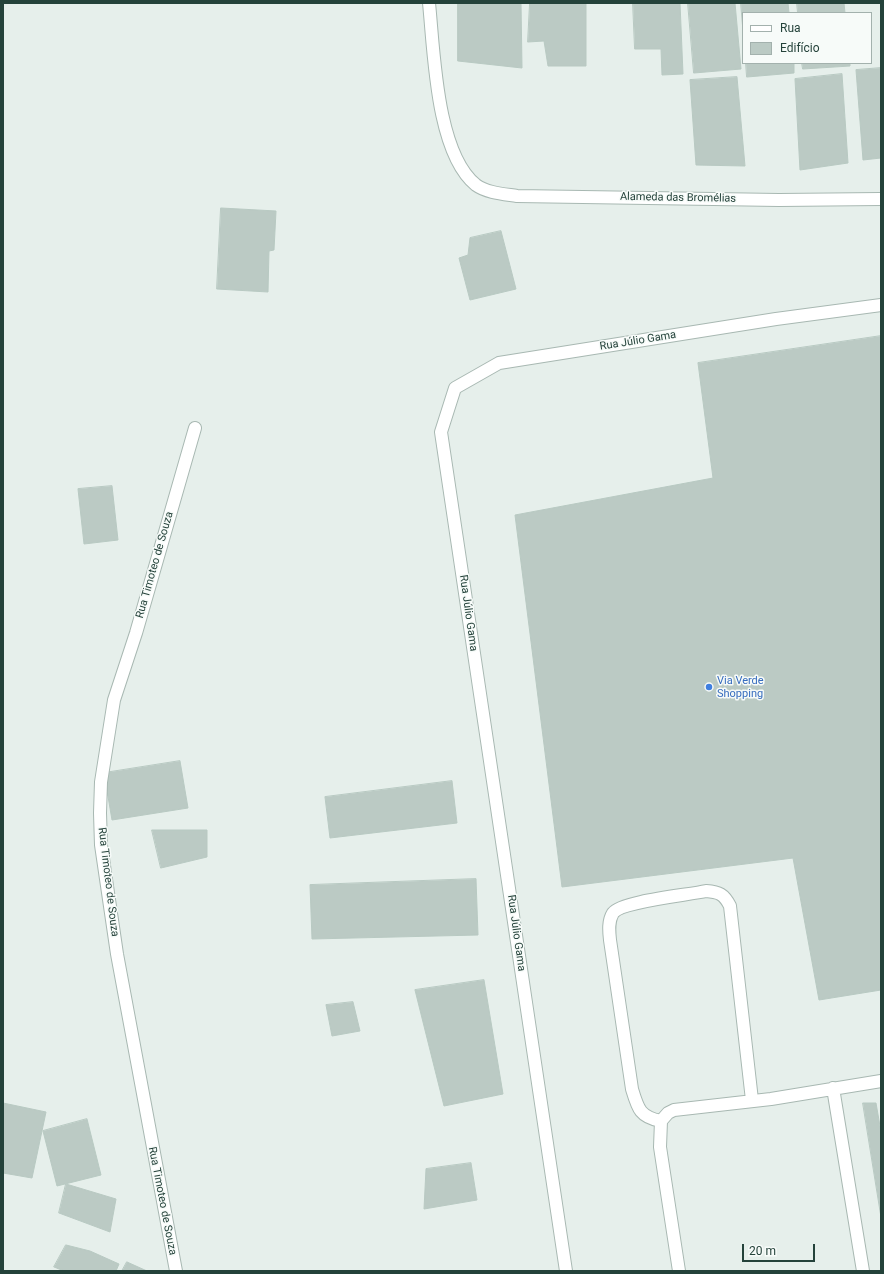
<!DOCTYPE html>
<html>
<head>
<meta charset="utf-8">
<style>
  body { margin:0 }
  #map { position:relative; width:884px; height:1274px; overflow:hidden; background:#e6efeb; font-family:Roboto,sans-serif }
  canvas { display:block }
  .frame { position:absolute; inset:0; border:4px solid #24423a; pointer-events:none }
  .legend { position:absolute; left:742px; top:12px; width:130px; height:52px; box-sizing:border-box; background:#f7fbf9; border:1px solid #a3b1ad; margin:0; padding:5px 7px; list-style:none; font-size:12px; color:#24423a }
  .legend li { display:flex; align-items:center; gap:8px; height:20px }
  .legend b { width:20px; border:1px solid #a3b1ad }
  .scale { position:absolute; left:742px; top:1244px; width:73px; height:18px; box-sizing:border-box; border:2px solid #24423a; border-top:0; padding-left:5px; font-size:12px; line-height:14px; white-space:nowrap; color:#24423a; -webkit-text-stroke:3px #f7fbf9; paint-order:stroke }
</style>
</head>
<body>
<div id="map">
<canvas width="884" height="1274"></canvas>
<div class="frame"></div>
<ul class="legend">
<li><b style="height:5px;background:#fff"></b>Rua</li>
<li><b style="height:11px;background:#bbcac4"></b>Edifício</li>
</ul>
<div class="scale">20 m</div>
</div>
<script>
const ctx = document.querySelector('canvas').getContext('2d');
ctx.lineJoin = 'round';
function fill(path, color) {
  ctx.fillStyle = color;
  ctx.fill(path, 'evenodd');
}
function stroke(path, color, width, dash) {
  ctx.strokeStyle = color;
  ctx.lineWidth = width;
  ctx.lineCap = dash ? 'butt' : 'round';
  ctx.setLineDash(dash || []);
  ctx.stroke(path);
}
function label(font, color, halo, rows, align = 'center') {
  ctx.font = font + ' Roboto,sans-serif';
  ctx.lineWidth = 3;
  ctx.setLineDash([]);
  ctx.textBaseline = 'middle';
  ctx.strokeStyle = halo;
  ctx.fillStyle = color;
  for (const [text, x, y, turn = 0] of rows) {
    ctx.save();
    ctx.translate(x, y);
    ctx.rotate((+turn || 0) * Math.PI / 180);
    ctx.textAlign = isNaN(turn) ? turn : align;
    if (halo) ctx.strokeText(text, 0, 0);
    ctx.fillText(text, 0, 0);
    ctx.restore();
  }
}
const building = new Path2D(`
  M458,3h63l1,65 -64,-7z
  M530,3h56v63h-38l-4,-25 -16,1z
  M633,3h47l3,71 -21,1 -1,-26h-26z
  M688,3h47l6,66 -47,4z
  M741,3h47l1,10h-46v18z
  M797,3h47l1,10h-47z
  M746,63h48v10l-47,4z
  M802,63h48v3l-47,3z
  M881,68v90l-18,2 -7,-90z
  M842,74l6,89 -48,7 -5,-91z
  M737,77l8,89 -49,-1 -6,-85z
  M221,208l55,3 -2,39 -5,1 -1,41 -51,-3z
  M501,231l15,58 -46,11 -11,-42 9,-3 2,-17z
  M881,336v654l-62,10 -26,-142 -231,29 -47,-372 198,-37 -15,-115z
  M112,486l6,54 -34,4 -6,-55z
  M180,761l8,47 -76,12 -8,-47z
  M452,781l5,42 -127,15 -5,-41z
  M152,830h55v27l-46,11z
  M476,879l2,56 -166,4 -2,-54z
  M484,980l19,114 -59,12 -29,-116z
  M353,1002l7,29 -28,5 -6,-31z
  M3,1103l43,9 -14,66 -29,-5z
  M863,1103h13l5,29v85z
  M87,1119l14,56 -44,11 -14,-55z
  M471,1163l6,37 -53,9 2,-40z
  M66,1184l50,15 -6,33 -51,-19z
  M66,1245l24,6 29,13 -3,7h-52l-10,-4z
  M127,1262l20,9h-25z`);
fill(building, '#bbcac4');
stroke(building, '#b8c9c2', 1);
const minor = new Path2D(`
  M429,3c5,48 7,150 47,182 11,8 28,9 41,11l262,4 102,-1
  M833,1088l30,183
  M661,1121c-21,-4 -23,-12 -29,-32l-22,-149c-1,-9 -2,-19 3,-27 9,-12 76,-18 93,-22 13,1 18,3 24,15l22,194
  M176,1271l-59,-317 -16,-109 -1,-32 1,-31 13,-82 22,-67 59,-205
  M566,1271l-125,-839 14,-44 44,-25 277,-44 105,-14
  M679,1271l-19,-124 1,-26 7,-8 6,-3 97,-11 110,-18`);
stroke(minor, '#a8b8b2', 14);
stroke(minor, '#fff', 12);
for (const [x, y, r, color] of [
  [709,687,4,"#3f7fe0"]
]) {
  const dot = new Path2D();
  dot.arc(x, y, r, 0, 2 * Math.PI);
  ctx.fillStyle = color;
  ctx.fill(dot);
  stroke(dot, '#f7fbf9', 1.5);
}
label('11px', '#24423a', '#f7fbf9', [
  ["Alameda das Bromélias",678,198,1],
  ["Rua Júlio Gama",638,341,-9],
  ["Rua Timoteo de Souza",155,565,-74],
  ["Rua Júlio Gama",468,613,82],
  ["Rua Timoteo de Souza",108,882,83],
  ["Rua Júlio Gama",516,933,82],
  ["Rua Timoteo de Souza",162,1201,79]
]);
label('11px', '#366cbe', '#f7fbf9', [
  ["Via Verde",717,681],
  ["Shopping",717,694]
], 'left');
</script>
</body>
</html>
